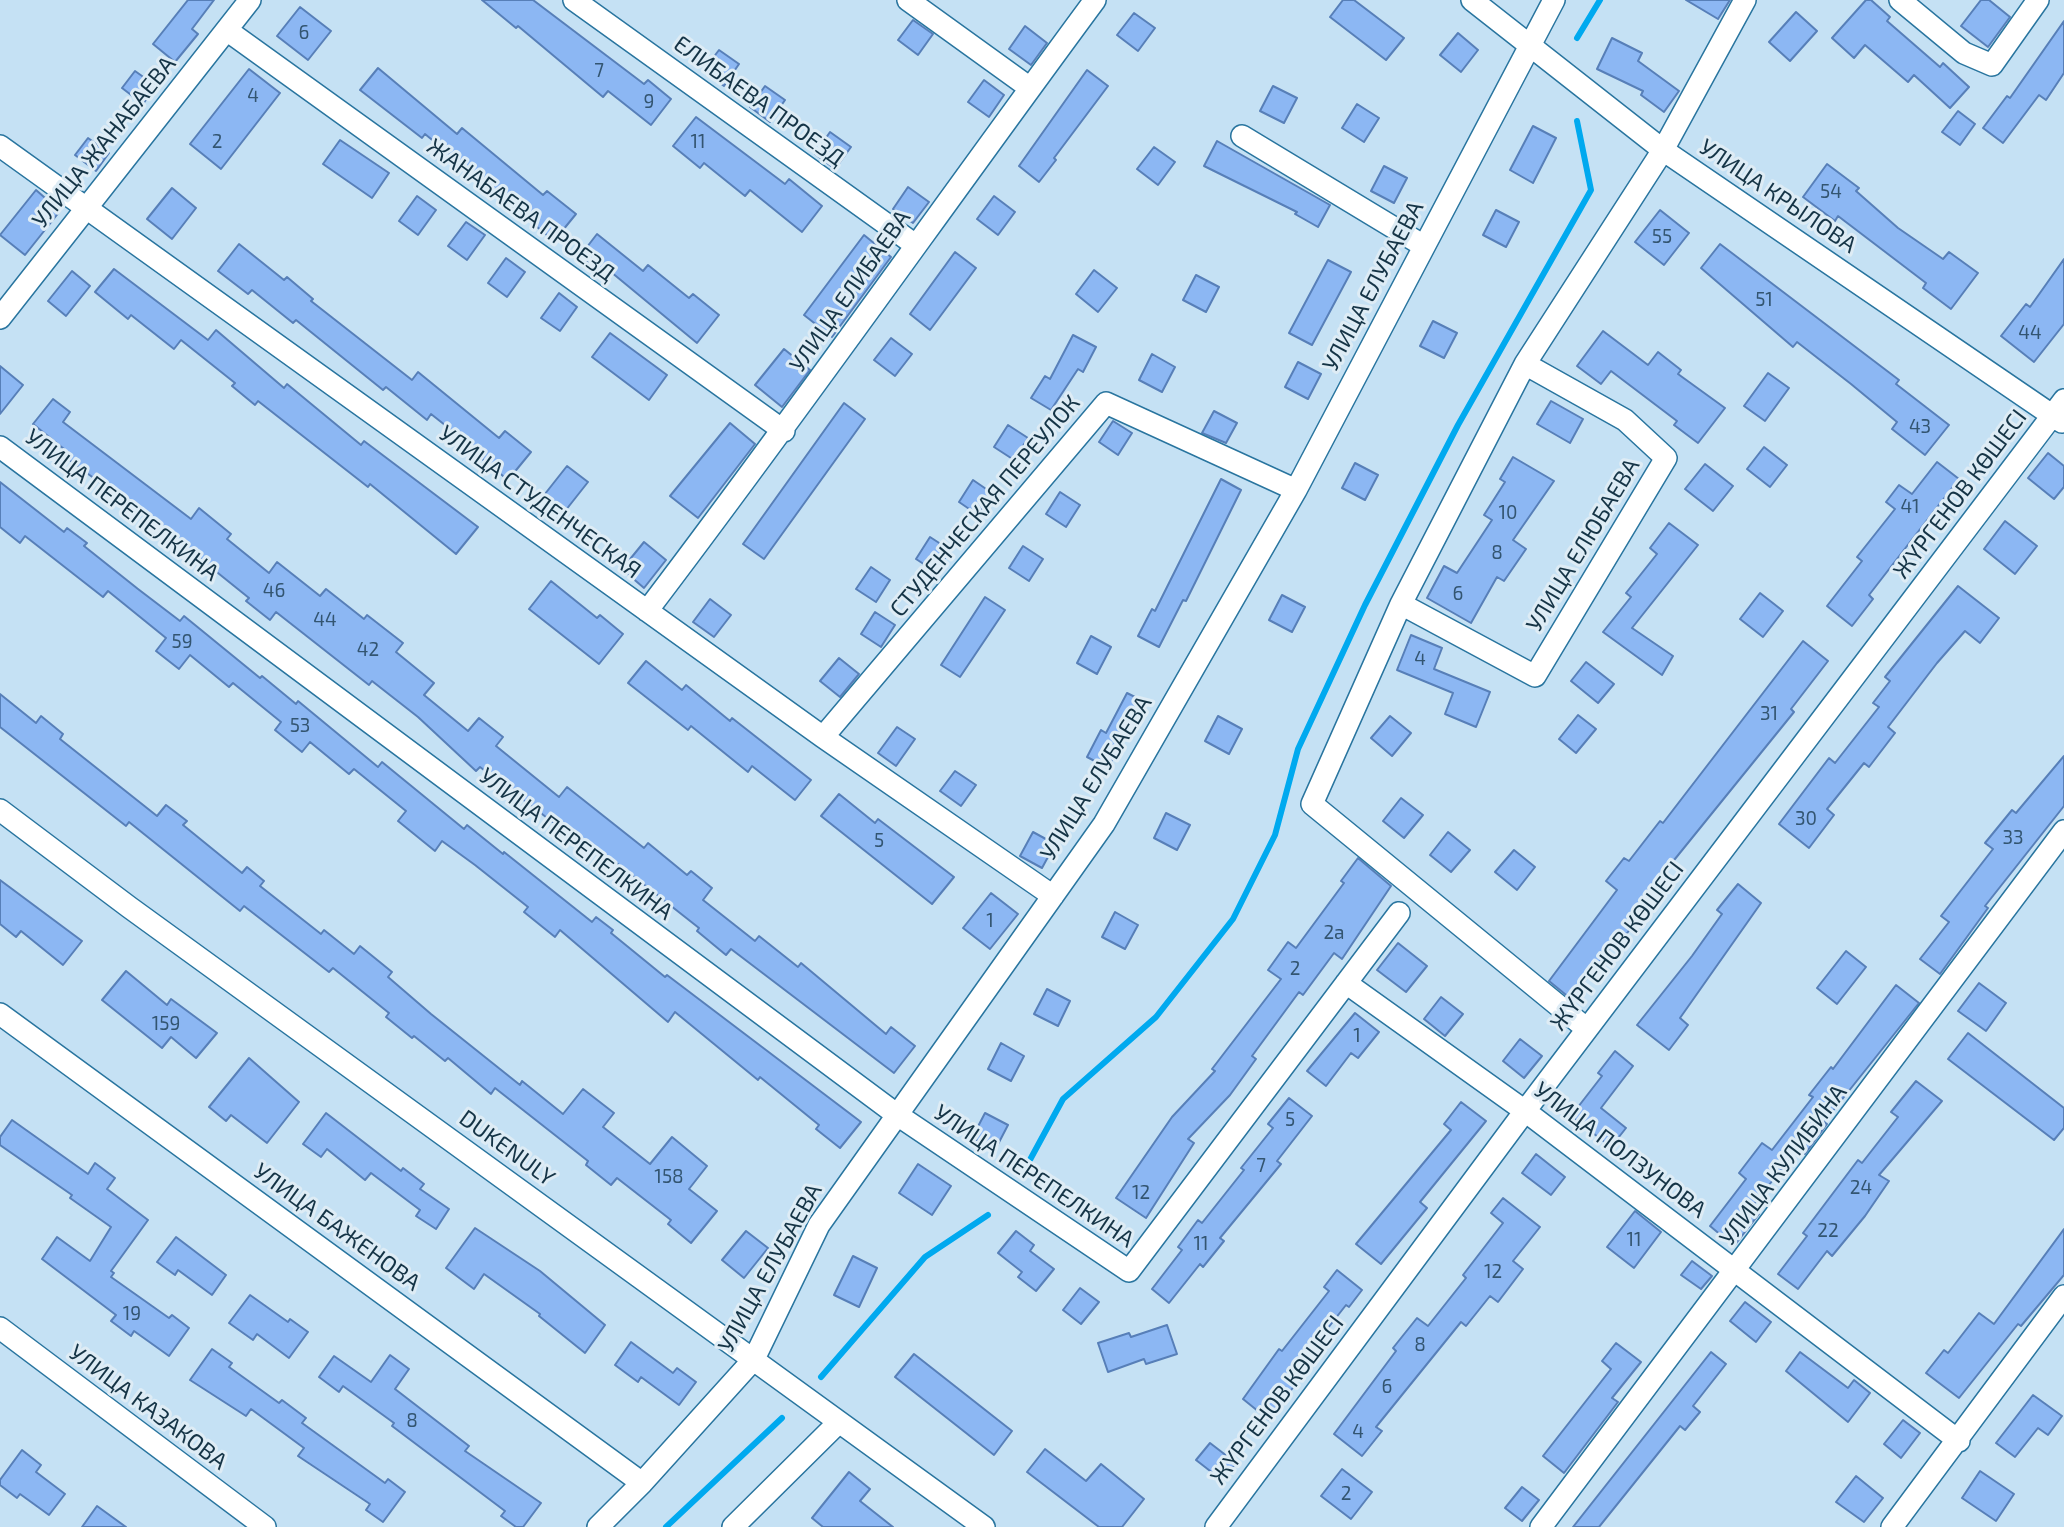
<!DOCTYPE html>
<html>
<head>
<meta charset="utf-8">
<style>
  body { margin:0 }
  canvas { display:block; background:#c5e1f4 }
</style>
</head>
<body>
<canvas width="2064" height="1527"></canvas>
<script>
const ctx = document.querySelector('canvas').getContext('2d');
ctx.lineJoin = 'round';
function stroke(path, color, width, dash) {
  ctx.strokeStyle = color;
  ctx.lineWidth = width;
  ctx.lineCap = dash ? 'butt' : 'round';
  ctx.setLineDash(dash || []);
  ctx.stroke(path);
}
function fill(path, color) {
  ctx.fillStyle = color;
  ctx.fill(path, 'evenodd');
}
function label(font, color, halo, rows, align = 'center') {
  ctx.font = font + ' "Exo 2",sans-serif';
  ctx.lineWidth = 6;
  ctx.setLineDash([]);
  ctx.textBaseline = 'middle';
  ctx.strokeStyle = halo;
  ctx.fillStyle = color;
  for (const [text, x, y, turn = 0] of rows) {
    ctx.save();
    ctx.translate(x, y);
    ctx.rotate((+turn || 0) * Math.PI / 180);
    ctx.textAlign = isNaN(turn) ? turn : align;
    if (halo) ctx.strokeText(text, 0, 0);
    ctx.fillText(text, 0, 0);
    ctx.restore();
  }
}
stroke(new Path2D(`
  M1577,38l23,-38
  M1025,1169l38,-70 93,-82 77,-98 42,-84 23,-86 67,-144 93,-180 133,-235 -14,-69
  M821,1377l104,-120 63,-42
  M666,1527l116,-109`), '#00a9ef', 6);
const building = new Path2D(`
  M188,0h26l-22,29 6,5 -23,28 -22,-18z
  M482,0h51l111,84 4,-4 23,19 -20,26 -43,-34 -5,6 -85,-71 -2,2z
  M1343,0h11l50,38 -18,22 -56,-43z
  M1686,0h44l-12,19z
  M1866,0h5l19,17 -3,4 53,46 3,-4 26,24 -19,21 -36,-33 -6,7 -43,-37 -11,13 -22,-20z
  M1981,0h8l21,17 -22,30 -27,-21z
  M300,7l31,24 -23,29 -31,-24z
  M1796,12l21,19 -27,30 -21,-19z
  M1134,13l21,15 -17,23 -21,-16z
  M913,20l20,14 -15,21 -20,-15z
  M2064,21v52l-18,27 -7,-5 -36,48 -20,-15 24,-32 3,2z
  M1025,26l22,17 -16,22 -22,-16z
  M1458,33l20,17 -17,22 -21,-17z
  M1612,38l30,15 -4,8 41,30 -15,21 -23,-17 2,-4 -46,-22z
  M719,50l20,14 -15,22 -21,-15z
  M378,68l79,66 5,-6 81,67 4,-4 29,23 -22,27 -129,-107 -3,4 -62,-48z
  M249,69l31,24 -59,76 -31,-25z
  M1087,70l21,16 -54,72 2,2 -17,22 -20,-16z
  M135,71l21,15 -13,18 -21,-16z
  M984,80l20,15 -15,22 -21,-15z
  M765,86l20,14 -15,22 -20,-15z
  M1273,86l24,12 -13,25 -24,-12z
  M1357,104l22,14 -15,24 -22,-14z
  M1958,111l17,13 -15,21 -18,-13z
  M696,117l89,67 4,-5 33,27 -20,26 -52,-42 -5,6 -41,-33 -4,5 -27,-22z
  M1533,126l23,12 -23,45 -23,-13z
  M830,132l21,15 -16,22 -20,-15z
  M88,138l21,15 -13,18 -21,-16z
  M340,140l49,33 -17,25 -49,-34z
  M1217,141l113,64 -12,22 -23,-13 2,-2 -93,-46z
  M1154,147l21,15 -17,23 -21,-16z
  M1827,164l32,24 -3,3 42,37 45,31 6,-7 29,21 -27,36 -28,-21 3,-5 -88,-67 -3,5 -32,-24z
  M1384,166l23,12 -13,25 -23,-12z
  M908,187l21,15 -16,21 -20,-14z
  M172,188l24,20 -24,31 -25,-20z
  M36,190l24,21 -35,44 -25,-20z
  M417,196l19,14 -18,25 -19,-14z
  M994,196l21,16 -17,23 -21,-16z
  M1496,210l23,12 -13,25 -23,-12z
  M1660,210l29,23 -25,32 -29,-23z
  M466,222l19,13 -18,25 -19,-14z
  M597,234l46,37 5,-6 41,33 4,-4 26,21 -22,28 -86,-71 -4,5 -27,-21z
  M864,235l27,22 -59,80 -28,-22z
  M239,244l45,36 3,-3 26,22 -2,2 101,79 6,-8 81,66 6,-7 26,21 -23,28 -26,-21 2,-3 -53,-42 -4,6 -41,-33 -3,3 -87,-70 -3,3 -41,-33 -4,4 -30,-23z
  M1720,244l179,136 -3,4 53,41 -24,30 -33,-26 5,-7 -46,-38 -54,-42 -4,5 -92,-79z
  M955,252l21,16 -46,62 -20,-16z
  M506,258l19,14 -18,25 -19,-14z
  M2064,259v65l-30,38 -33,-26 25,-32 4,3z
  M1328,260l23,12 -39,73 -23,-12z
  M114,269l94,71 8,-10 68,58 3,-4 74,61 3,-4 114,86 -22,27 -86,-70 -2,3 -110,-86 -3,4 -23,-19 3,-3 -54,-43 -7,9 -43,-34 -3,4 -33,-27z
  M1094,270l23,18 -19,24 -22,-18z
  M72,271l18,15 -24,30 -18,-15z
  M1196,275l23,12 -13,25 -23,-12z
  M559,293l18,14 -17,24 -19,-13z
  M1433,321l24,12 -13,25 -24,-12z
  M1603,331l45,34 10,-13 23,18 -3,4 47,34 -27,35 -24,-18 3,-4 -66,-50 -10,13 -24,-18z
  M610,333l57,42 -18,25 -57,-43z
  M1073,335l23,12 -13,25 -5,-3 -27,41 -20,-12 14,-22 5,3z
  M891,338l21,16 -17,22 -21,-16z
  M784,349l26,21 -28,37 -27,-22z
  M1152,354l23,13 -13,25 -23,-12z
  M1298,362l23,12 -13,25 -23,-12z
  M0,366l23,19 -23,29z
  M1768,373l21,15 -24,33 -21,-15z
  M53,399l17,13 -7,10 128,97 8,-11 32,26 -4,5 42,34 8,-11 43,34 6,-7 38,30 3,-4 36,28 -7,9 38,31 -10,12 44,36 11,-13 24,19 -7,9 63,51 8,-10 77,61 4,-5 39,32 4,-4 21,17 -9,12 52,41 4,-5 39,31 3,-4 85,71 5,-7 24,19 -21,27 -163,-124 -5,6 -29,-24 2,-3 -85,-67 -2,2 -38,-30 -3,3 -91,-69 -4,4 -58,-54 -46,-36 -3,4 -93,-73 -6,8 -24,-19 3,-3 -82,-66 -106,-78 3,-5 -31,-25z
  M1551,401l32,18 -13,24 -33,-19z
  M844,403l21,16 -101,140 -21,-15z
  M1214,411l23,12 -11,20 -24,-10z
  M1113,421l19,12 -14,22 -19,-13z
  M730,423l25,21 -57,74 -28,-22z
  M1008,425l20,13 -14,22 -20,-13z
  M1764,447l23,18 -17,22 -23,-18z
  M2048,453l16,13v21l-10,12 -26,-21z
  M1513,457l41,24 -41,59 13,9 -22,32 -7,-4 -26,46 -44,-25 17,-32 13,7 35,-53 -8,-5 21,-33 -5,-3z
  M1937,462l22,17 -90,116 4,4 -21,27 -25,-20 35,-45 -5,-4 38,-48 -9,-7 13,-17 13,9z
  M1355,463l23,12 -13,25 -23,-12z
  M1705,464l28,22 -20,25 -28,-22z
  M567,466l21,16 -30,38 -21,-16z
  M1221,479l20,11 -55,111 -3,-1 -24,47 -21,-11 14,-27 3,2z
  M973,480l19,13 -14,22 -19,-13z
  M0,482l64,50 3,-4 20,15 -3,3 54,43 42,32 4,-5 76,62 2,-2 34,28 2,-3 80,66 4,-5 82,67 3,-4 36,29 1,-2 88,70 4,-5 17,13 -2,3 54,44 2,-2 194,147 -21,26 -24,-19 3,-4 -59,-48 -2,3 -83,-68 -7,10 -108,-92 -5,7 -31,-25 4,-5 -53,-42 -33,-24 -7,10 -37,-30 8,-10 -52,-42 -5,5 -39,-32 -8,10 -27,-22 6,-8 -48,-39 -4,4 -39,-32 -11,14 -23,-18 10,-13 -58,-47 -5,6 -78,-61 -5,7 -20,-16z
  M1060,492l20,13 -14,22 -20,-13z
  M2005,521l32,25 -22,28 -31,-25z
  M1669,523l29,22 -66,83 41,28 -11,19 -59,-43 28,-35 -5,-4 31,-39 -7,-6z
  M930,537l20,13 -14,22 -20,-13z
  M644,542l22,18 -22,28 -22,-19z
  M1023,546l20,13 -14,22 -20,-13z
  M871,567l19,13 -14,22 -20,-13z
  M551,581l46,37 3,-3 23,19 -24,30 -70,-55z
  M1958,586l41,32 -19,25 -15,-12 -28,32 -49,64 7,6 -26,34 -5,-4 -37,46 7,6 -25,33 -30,-24 50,-66 6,5 44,-56 -6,-4 17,-22 -5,-4z
  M1760,593l23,18 -20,26 -23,-18z
  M1282,595l23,12 -13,25 -23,-12z
  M985,597l20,13 -45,67 -19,-12z
  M710,599l21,16 -17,22 -21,-15z
  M875,612l20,13 -14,22 -20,-13z
  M1411,635l31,13 -8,21 56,23 -14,35 -31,-13 8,-21 -56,-23z
  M1091,636l20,11 -14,27 -20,-11z
  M1803,641l25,20 -37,48 3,3 -166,205 7,6 -18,23 -4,-2 -42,55 -22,-18 68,-91 -11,-9 18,-23 5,3 31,-40 3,2z
  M839,658l20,16 -19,23 -20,-16z
  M646,661l36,29 4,-5 44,36 2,-3 79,62 -16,20 -43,-34 -4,6 -57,-46 -3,4 -60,-47z
  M1586,662l28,22 -16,19 -27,-22z
  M1127,693l20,10 -14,27 -4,-2 -21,40 -21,-11 14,-27 5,3z
  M0,694l36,29 5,-7 22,18 -3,5 97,77 9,-11 21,16 -4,4 59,48 5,-6 17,14 -4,5 61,48 3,-4 30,24 6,-8 32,26 -4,5 43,37 89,71 2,-4 41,33 20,-25 31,24 -11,14 47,37 22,-27 35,29 -18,23 28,22 -26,32 -23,-19 3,-4 -54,-42 -6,7 -25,-20 2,-4 -93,-73 -4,6 -43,-36 -3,3 -31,-25 -2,2 -26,-21 3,-4 -56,-45 -4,4 -85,-66 -4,5 -111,-89 -3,4 -117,-92 -9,-7z
  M1578,715l18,14 -20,24 -17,-14z
  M1218,716l24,13 -13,25 -24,-13z
  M1390,716l21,17 -19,23 -21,-18z
  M897,727l18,12 -19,27 -18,-13z
  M2064,756v50l-79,100 3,2 -48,66 -20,-15 29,-37 -8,-6 52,-67 -8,-6 27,-33 4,3z
  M955,771l21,14 -15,21 -21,-15z
  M839,794l36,29 3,-4 76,58 -22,27 -111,-88z
  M1401,798l22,17 -19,23 -21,-17z
  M1166,813l24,12 -13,25 -23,-12z
  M1033,832l22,12 -13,24 -22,-12z
  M1448,832l22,18 -19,22 -21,-17z
  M1514,850l21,17 -18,23 -22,-18z
  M1358,858l33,28 -49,73 -8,-6 -31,42 -4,-3 -47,64 4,3 -26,36 -42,44 6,4 -48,75 -30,-20 56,-81 43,-46 -3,-2 69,-90 -13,-9 20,-28 8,6 48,-65 -3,-2z
  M0,880l82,61 -19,24 -42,-34 -5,6 -16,-13z
  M1738,884l23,19 -81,115 8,7 -19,25 -32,-25 55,-69 30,-42 -5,-4z
  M991,893l27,21 -28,35 -27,-21z
  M1115,912l23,13 -13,24 -23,-12z
  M1398,943l29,23 -21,26 -29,-22z
  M1846,951l20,16 -29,37 -20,-16z
  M126,971l41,34 4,-6 46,34 -21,25 -25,-21 -9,11 -60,-48z
  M1979,983l27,20 -20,28 -28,-20z
  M1896,985l23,18 -95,119 3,2 -22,30 -7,-6 -47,60 8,6 -25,32 -24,-20 36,-47 -7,-6 23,-30 10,7 41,-53 -4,-2 22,-28 2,2z
  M1047,989l23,12 -12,25 -24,-12z
  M1441,997l22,17 -18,22 -21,-17z
  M1355,1013l24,19 -21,26 -7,-5 -25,33 -19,-15z
  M1968,1033l96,75v20l-10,12 -106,-81z
  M1520,1039l22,17 -18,22 -21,-17z
  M1001,1043l23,13 -13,25 -23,-12z
  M1615,1051l18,15 -32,42 25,20 -15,19 -40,-31 31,-40 -4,-3z
  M249,1058l50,44 -32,41 -36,-28 -5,6 -17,-14z
  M1916,1081l26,20 -63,74 10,6 -24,35 -33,40 -5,-5 -29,38 -20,-15 29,-38 -4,-3 55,-73 4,3 36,-46 -7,-5z
  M1289,1098l23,18 -35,45 4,3 -61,74 4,3 -21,26 -3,-3 -31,39 -17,-14 30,-39 -4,-3 20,-27 4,3 42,-53 -3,-2 32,-40 -5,-4z
  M1461,1102l25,19 -66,81 7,6 -46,56 -25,-20 95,-114 -7,-6z
  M326,1113l75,58 2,-3 21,16 -4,5 29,20 -13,20 -20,-13 4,-6 -49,-37 -6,7 -38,-31 -6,8 -18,-13z
  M985,1113l23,12 -13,25 -23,-12z
  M12,1120l76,54 7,-11 20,15 -8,11 41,31 -37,51 3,2 -3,4 58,41 3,-3 17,13 -20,28 -35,-25 -3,5 -20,-15 5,-6 -74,-56 15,-22 33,24 21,-34 -41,-29 2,-3 -72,-50v-8z
  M1536,1154l29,23 -14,18 -29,-22z
  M918,1164l33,22 -19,29 -33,-22z
  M1503,1198l37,29 -27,34 10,8 -25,33 -8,-6 -24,30 -5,-4 -85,105 6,4 -20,25 -28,-22 62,-83 -3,-3 24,-30 11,8 38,-48 -3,-3 40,-52 -12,-10z
  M1635,1211l26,21 -27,36 -27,-21z
  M475,1228l65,43 65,54 -20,28 -46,-37 1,-2 -56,-40 -10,15 -28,-21z
  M2064,1229v46l-43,51 -3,-2 -59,74 -33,-25 18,-23 4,3 31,-40 15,11z
  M746,1231l22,17 -24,30 -22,-18z
  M1016,1231l18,14 -4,6 24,18 -18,22 -18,-14 4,-5 -24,-19z
  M176,1237l50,38 -14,20 -34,-25 -3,5 -18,-13z
  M853,1256l24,12 -18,39 -25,-12z
  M1692,1261l20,15 -11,13 -20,-14z
  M1337,1270l25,20 -13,17 -3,-2 -47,60 7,5 -37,50 -26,-21 36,-50 3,2 47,-60 -5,-4z
  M1080,1288l19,14 -18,22 -18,-14z
  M250,1295l38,27 2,-3 18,13 -19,26 -32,-24 -4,6 -24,-17z
  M1745,1302l26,20 -15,20 -26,-21z
  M1167,1325l10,29 -31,10 -2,-5 -36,13 -10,-29 31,-10 2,4z
  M631,1342l42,31 4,-5 19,14 -17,23 -38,-28 -3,5 -23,-17z
  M1616,1343l25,19 -29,36 6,4 -54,71 -21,-17 68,-87 -9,-8z
  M212,1349l20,14 -3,4 50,36 3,-3 24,18 -4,5 83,60 3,-4 17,13 -22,30 -17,-12 4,-6 -72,-48 6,-8 -53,-39 -5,7 -56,-36z
  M1711,1352l15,12 -33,42 7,6 -15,18 -5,-4 -81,101h-26z
  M1800,1352l48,36 6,-8 16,13 -22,29 -62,-51z
  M914,1354l98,77 -18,24 -99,-78z
  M390,1355l19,14 -14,20 74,57 -4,5 76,52 -18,24h-7l-15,-11 4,-5 -113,-85 2,-3 -51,-37 -4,6 -20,-15 15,-21 37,26z
  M2033,1395l29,21 -14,19 -10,-7 -23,29 -19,-14z
  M1903,1420l17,13 -19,25 -17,-14z
  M1210,1443l26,20 -13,18 -27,-21z
  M1045,1449l41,32 15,-17 43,35 -22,28h-23l-72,-55z
  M22,1450l19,15 -5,7 29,22 -16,21 -29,-21 -3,4 -17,-13v-5z
  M1342,1469l30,23 -21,27 -30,-23z
  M1980,1471l34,23 -18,27 -34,-23z
  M849,1472l21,17 -10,12 33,26h-70l-11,-9z
  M1856,1476l27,22 -19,24 -28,-20z
  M1522,1487l17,13 -17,21 -17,-13z
  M97,1506l29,21h-44z`);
fill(building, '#8cb7f3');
stroke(building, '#577fb8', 2);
const minor = new Path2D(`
  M574,0l340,244
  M908,0l122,88
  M1472,0l191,150 399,272
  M1900,0l64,53 28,12 46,-65
  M228,31l556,400
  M1242,136l182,110
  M0,146l823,591 230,159
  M0,318l250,-318
  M0,447l896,667 233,157 270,-358
  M1401,604l134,72 131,-218 -41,-38 -100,-56
  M647,611c153,-201 298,-408 448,-611
  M823,737l283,-334 190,87
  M0,810l129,97 855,620
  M1346,983l179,128 434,330
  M0,1014l642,469
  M1587,1029l-275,-225 89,-200 124,-240 138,-214 82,-150
  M0,1328l265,199
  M598,1527l44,-44 112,-124 65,-134 285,-401 192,-334 258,-490
  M733,1527l106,-105
  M1216,1527l309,-416 539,-711
  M1541,1527l523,-696
  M1892,1527l172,-231`);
stroke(minor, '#29759f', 24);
stroke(minor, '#fff', 21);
label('19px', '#335571', null, [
  ["6",304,33],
  ["7",599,71],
  ["4",253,96],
  ["9",649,102],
  ["2",217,142],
  ["11",698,142],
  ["54",1831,192],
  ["55",1662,237],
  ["51",1764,300],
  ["44",2030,333],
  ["43",1920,427],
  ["41",1910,507],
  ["10",1508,513],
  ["8",1497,553],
  ["46",274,591],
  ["6",1458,594],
  ["44",325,620],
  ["59",182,642],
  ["42",368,650],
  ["4",1420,659],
  ["31",1769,714],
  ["53",300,726],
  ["30",1806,819],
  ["33",2013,838],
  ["5",879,841],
  ["1",990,921],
  ["2а",1334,933],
  ["2",1295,969],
  ["159",166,1024],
  ["1",1357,1036],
  ["5",1290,1120],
  ["7",1261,1166],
  ["158",669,1177],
  ["24",1861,1188],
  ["12",1141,1193],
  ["22",1828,1231],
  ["11",1634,1240],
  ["11",1201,1244],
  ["12",1493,1272],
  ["19",132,1314],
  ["8",1420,1345],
  ["6",1387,1387],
  ["8",412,1421],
  ["4",1358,1432],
  ["2",1346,1494]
]);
label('23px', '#153446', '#deecf5', [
  ["ЕЛИБАЕВА ПРОЕЗД",759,101,36],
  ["УЛИЦА ЖАНАБАЕВА",104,142,-51],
  ["УЛИЦА КРЫЛОВА",1778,196,34],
  ["ЖАНАБАЕВА ПРОЕЗД",521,210,36],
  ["УЛИЦА ЕЛУБАЕВА",1373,286,-62],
  ["УЛИЦА ЕЛИБАЕВА",850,291,-55],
  ["ЖҮРГЕНОВ КӨШЕСІ",1960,494,-53],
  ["УЛИЦА СТУДЕНЧЕСКАЯ",540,502,36],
  ["УЛИЦА ПЕРЕПЕЛКИНА",122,505,37],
  ["СТУДЕНЧЕСКАЯ ПЕРЕУЛОК",985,506,-50],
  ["УЛИЦА ЕЛЮБАЕВА",1583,545,-59],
  ["УЛИЦА ЕЛУБАЕВА",1096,778,-58],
  ["УЛИЦА ПЕРЕПЕЛКИНА",576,844,37],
  ["ЖҮРГЕНОВ КӨШЕСІ",1617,946,-53],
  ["DUKENULY",507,1148,36],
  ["УЛИЦА ПОЛЗУНОВА",1620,1150,37],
  ["УЛИЦА КУЛИБИНА",1783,1165,-53],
  ["УЛИЦА ПЕРЕПЕЛКИНА",1034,1176,34],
  ["УЛИЦА БАЖЕНОВА",337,1227,36],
  ["УЛИЦА ЕЛУБАЕВА",770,1268,-61],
  ["ЖҮРГЕНОВ КӨШЕСІ",1277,1400,-53],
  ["УЛИЦА КАЗАКОВА",148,1407,37]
]);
</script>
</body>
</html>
